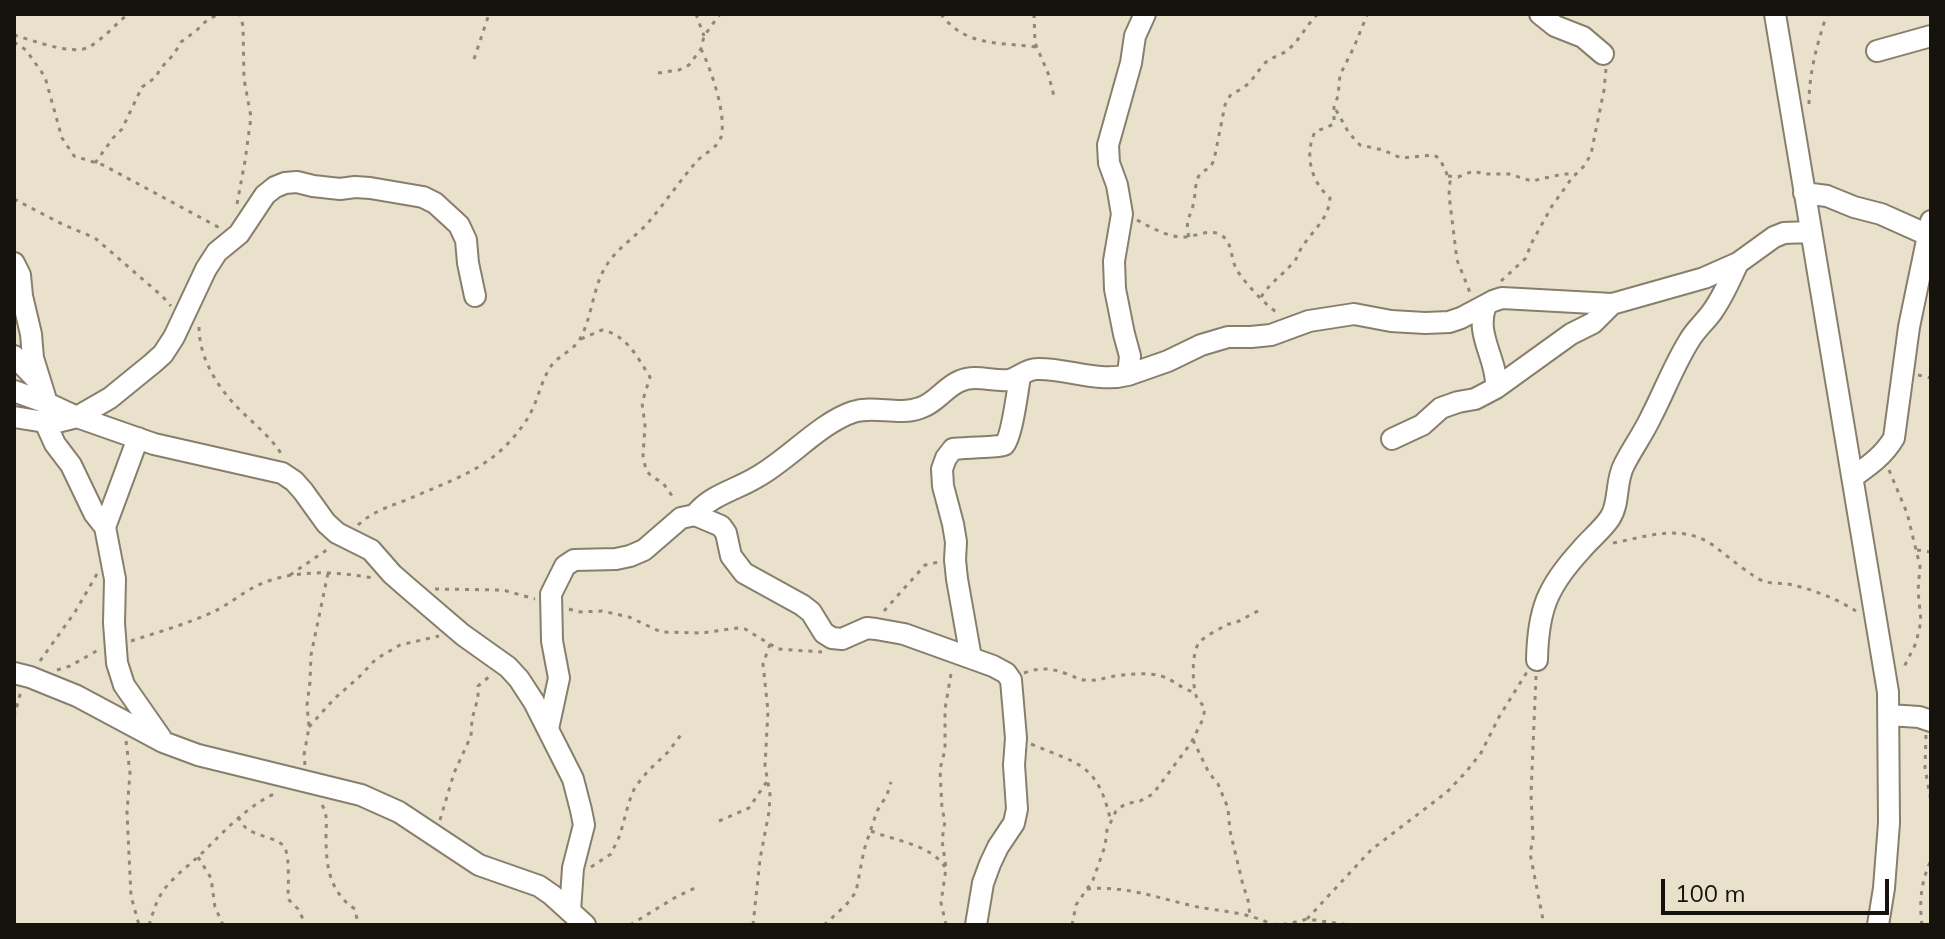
<!DOCTYPE html>
<html>
<head>
<meta charset="utf-8">
<style>
  body { margin:0 }
  #map { position:relative; width:1945px; height:939px; overflow:hidden; background:#eae1cc; font-family:Mulish,sans-serif }
  canvas { display:block }
  .frame { position:absolute; inset:0; border:16px solid #16130c; pointer-events:none }
  .scale { position:absolute; left:1661px; top:879px; width:228px; height:36px; box-sizing:border-box; border:4px solid #16130c; border-top:0; padding-left:10px; font-size:24px; line-height:28px; white-space:nowrap; color:#16130c; -webkit-text-stroke:6px #eae1cc; paint-order:stroke }
</style>
</head>
<body>
<div id="map">
<canvas width="1945" height="939"></canvas>
<div class="frame"></div>
<div class="scale">100 m</div>
</div>
<script>
const ctx = document.querySelector('canvas').getContext('2d');
ctx.lineJoin = 'round';
function stroke(path, color, width, dash) {
  ctx.strokeStyle = color;
  ctx.lineWidth = width;
  ctx.lineCap = dash ? 'butt' : 'round';
  ctx.setLineDash(dash || []);
  ctx.stroke(path);
}
const minor = new Path2D(`
  M1540,14l15,12 28,11 20,17
  M1775,14l113,678 1,131 -5,65 -6,37
  M1877,51l54,-15
  M1804,193l23,3 27,11 27,7 47,21
  M14,263l6,12 2,21 9,38 2,24 14,45
  M14,356l25,26
  M1128,375l40,-14 33,-16 27,-8h23l20,-2 38,-14 45,-7 37,7 34,2 24,-1 12,-4 32,-17 9,-3 110,6 92,-26 34,-15 36,-26 10,-4 26,-1
  M1496,388l75,-54 22,-11 19,-19
  M14,391l33,12 30,14 77,27 128,29 12,8 9,10 23,32 11,10 34,17 21,24 16,14 55,47 45,32 11,12 15,23 39,77 8,31 3,15 -11,43 -3,43
  M14,417l31,5h12l20,-5 33,-19 43,-35 10,-9 11,-17 32,-68 11,-17 22,-18 26,-39 10,-8 10,-4 12,-1 16,4 27,3 15,-2 15,1 53,9 12,6 24,22 7,15 2,23 7,33
  M45,422l10,22 16,21 23,48 11,14
  M138,438l-33,89 10,52 -1,44 3,40 7,22 37,53
  M1392,439l30,-14 19,-17 17,-6 17,-3 21,-11c2,-29 -22,-53 -10,-83
  M1853,477c17,-12 31,-22 41,-39l15,-111 22,-106
  M695,515c15,-20 41,-25 62,-38 31,-17 63,-54 96,-65 22,-7 45,4 67,-4 16,-5 25,-21 40,-27 17,-7 32,1 49,-1 10,-2 17,-11 28,-11 30,-1 60,14 91,6l2,-19 -6,-22 -9,-45 -1,-28 8,-47 -5,-29 -8,-22 -1,-18 23,-82 4,-27 10,-22
  M971,658l-14,-79 -2,-19 1,-18 -3,-18 -10,-38 -1,-17 4,-11 7,-9c7,-1 48,-2 51,-4 8,-8 14,-57 16,-69
  M1537,660c1,-50 10,-73 44,-110 9,-11 21,-20 29,-32 10,-15 5,-36 14,-53 8,-16 19,-31 27,-48 13,-25 23,-52 38,-76 6,-11 16,-19 23,-29 11,-15 18,-32 26,-49
  M14,673l16,4 47,19 86,46 35,13 163,40 38,17 80,53 60,21 13,9 33,30
  M1889,715l30,2 12,4
  M548,729l11,-51 -7,-37 -1,-47 14,-28 9,-6 42,-1 14,-3 14,-6 37,-32 14,-3 26,11 5,7 5,23 13,17 58,32 9,7 13,21 8,5 10,1 25,-11 9,1 28,5 89,32 13,7 5,7 5,58 -2,27 3,44 -3,14 -16,24 -8,17 -7,19 -7,42`);
stroke(minor, '#877f6c', 24);
stroke(new Path2D(`
  M696,14l8,22
  M941,14c24,33 59,28 95,33
  M1034,14l1,29 13,30 7,27
  M1351,14h28
  M14,35c18,5 58,21 75,12 14,-8 26,-22 39,-33
  M14,42l12,8 19,27 17,61 12,18 29,9 117,63
  M474,59l15,-45
  M658,73l21,-3 10,-5 12,-16 3,-13 16,-22
  M1809,104c0,-31 8,-60 18,-90
  M1336,110l13,23 11,12 23,5 18,8 33,-3 6,4 10,22 -1,14 8,65 14,35
  M95,163l18,-25 9,-9 20,-42 14,-10 4,-8 14,-15 7,-12 16,-12 8,-8 13,-8
  M1448,176l10,1 15,-6 11,3h25l23,7 31,-7h13
  M14,199l48,25 33,14 67,58 9,10
  M237,204l8,-43 6,-44 -7,-38 -1,-53 -3,-12
  M1137,220c15,8 30,17 47,17 11,0 26,-9 37,-2 12,7 9,22 15,33 5,11 31,39 42,45
  M1189,237c-5,-18 3,-21 5,-37 3,-14 -1,-26 16,-32l4,-8 11,-55 6,-11c18,-7 21,-15 32,-29 8,-9 19,-9 27,-17 11,-10 17,-24 28,-34
  M1501,281l25,-23 5,-14 21,-38 20,-28 13,-13 6,-11 13,-64 2,-21
  M1261,297c9,-14 20,-21 31,-33 5,-4 6,-11 10,-17 10,-16 27,-28 28,-49 -19,-16 -26,-44 -15,-66l19,-8v-17l4,-11 2,-21 14,-28 13,-32
  M199,327c0,31 19,61 40,82 15,15 32,28 43,46
  M581,339l21,-9c25,5 35,27 48,47l-8,26 3,22 -2,31 3,14 5,6 12,7 12,17
  M1918,375l13,3
  M1889,470l18,43 13,53 -2,25 3,30 -5,22 -13,26
  M358,525c16,-15 34,-19 53,-27 27,-12 59,-23 82,-41 14,-11 27,-26 36,-41 9,-16 12,-35 22,-50 8,-11 24,-16 30,-29 12,-23 12,-53 27,-74 10,-15 27,-26 39,-39 17,-20 32,-42 49,-62 7,-8 22,-14 25,-25 6,-22 -10,-68 -20,-88
  M1613,543c37,-7 72,-21 105,6 9,7 36,29 45,32 8,3 17,2 25,3 24,5 47,14 68,27
  M1917,550l14,2
  M290,575l41,-28
  M435,589l68,1 32,9
  M569,609l9,3 24,-1 27,6 32,15 41,1 35,-5 8,1 33,20 44,3
  M884,611l41,-46 14,-3
  M131,641c27,-9 56,-17 82,-29 15,-7 29,-19 43,-26 37,-17 78,-15 117,-8
  M40,661l35,-49 22,-38
  M57,670l13,-4 30,-17
  M1024,673c16,-6 28,-5 43,1 7,2 11,6 18,6 10,1 16,-1 25,-3 15,-3 37,-5 51,-1 14,4 19,13 34,16
  M1536,676l-5,118 2,46 -3,13 14,72
  M14,717l7,-26
  M309,727l25,-28 25,-22 17,-18 24,-14 39,-9
  M1926,735l-1,33 6,33
  M1193,740l16,33 9,11 10,24 2,23 13,54 5,15 2,16
  M126,741l4,32 -3,39 4,84 8,29
  M1031,744c47,20 66,19 79,74
  M305,765l-1,-10 5,-28 -2,-22 3,-23 1,-27 17,-82
  M322,805c6,9 4,19 4,31 0,29 3,56 29,73l3,16
  M238,817c3,4 5,8 8,11 9,8 34,10 39,20 5,11 3,39 3,51l10,10 8,16
  M440,820l14,-47 17,-37 1,-17 6,-21v-12l12,-10
  M719,821l30,-13 19,-28
  M871,831c24,10 59,13 74,36
  M198,857l13,21 4,29 8,18
  M591,867l20,-13 9,-19 9,-33 6,-15 13,-16 20,-19 15,-20
  M1087,889c39,-4 73,10 111,18 22,4 53,6 72,17
  M1307,919l64,-69 76,-58 19,-20 15,-19 18,-36 28,-45
  M149,925c4,-12 7,-24 14,-34 10,-14 24,-24 36,-35 25,-24 46,-49 77,-63
  M630,925l46,-28 19,-9
  M753,925l7,-66 9,-47 1,-18 -5,-28 3,-55 -5,-47 7,-20
  M824,925l22,-20 10,-13 8,-42 13,-39 10,-16 4,-13
  M946,925l-5,-22 5,-35 -4,-28 3,-19 -3,-12 -2,-40 5,-19v-41l7,-41
  M1072,925l4,-20 17,-25 12,-34 2,-16 9,-19 9,-7 15,-3 13,-7 38,-51 12,-24 2,-11c-3,-4 -6,-7 -8,-10 -5,-11 -6,-48 3,-56 6,-7 19,-12 27,-18 13,0 22,-11 35,-14
  M1253,925l35,-1 19,-5 42,6
  M1922,925c-3,-24 -1,-43 9,-65`), '#8e8879', 3, [4, 6]);
stroke(minor, '#fff', 20);
</script>
</body>
</html>
